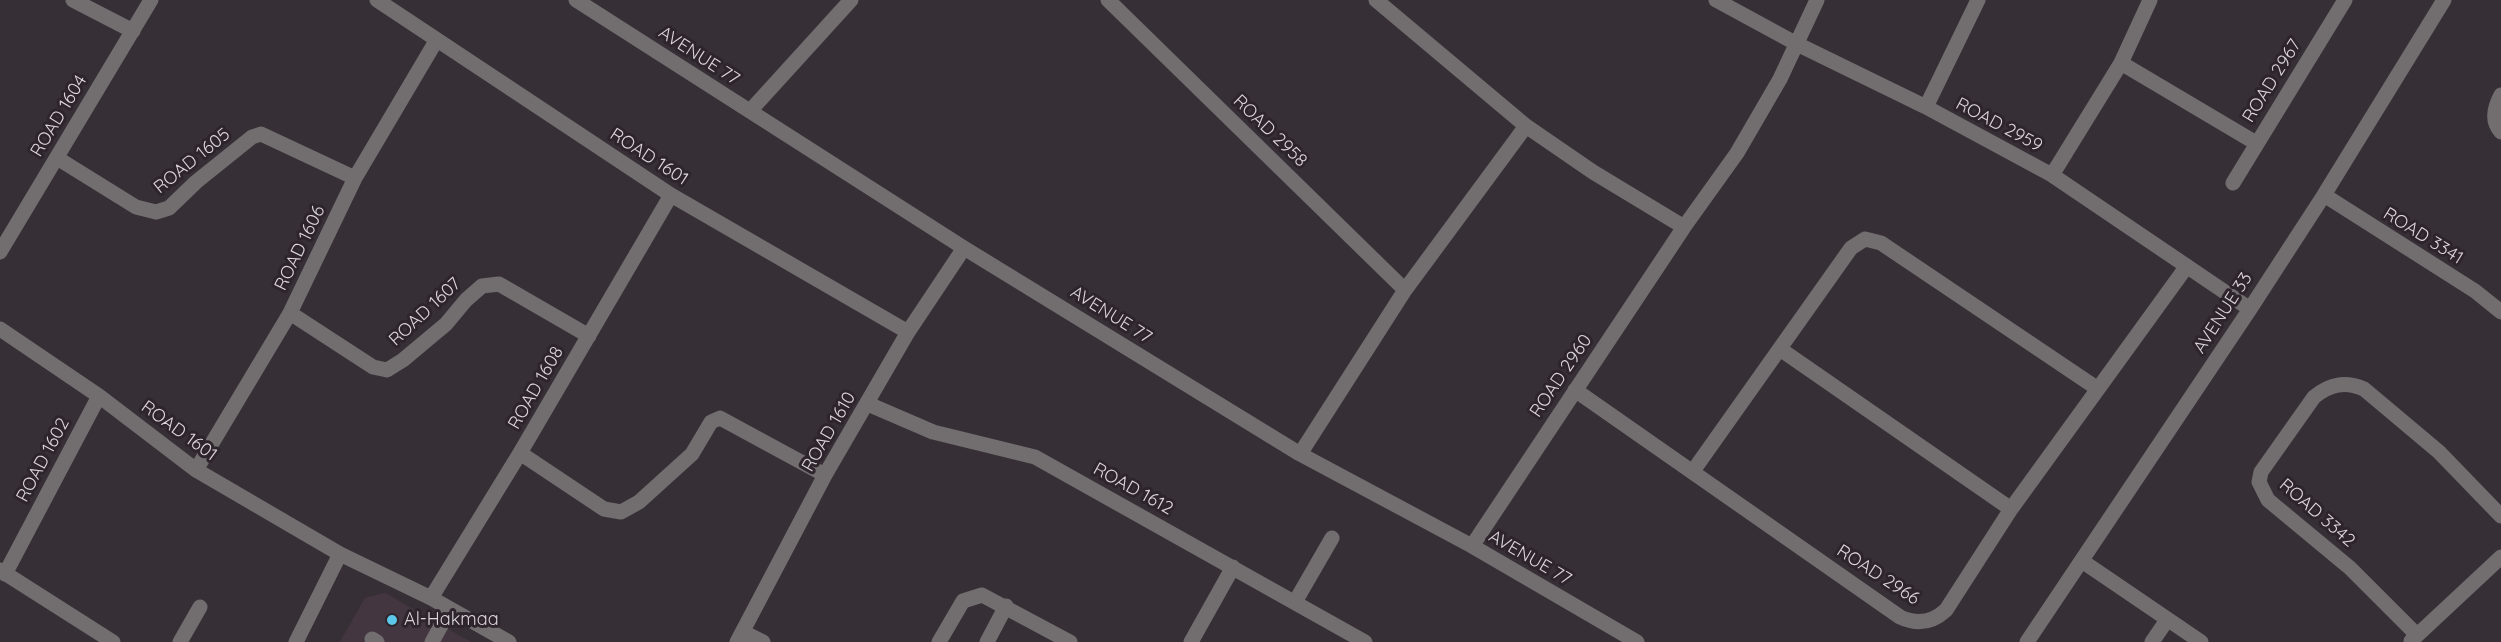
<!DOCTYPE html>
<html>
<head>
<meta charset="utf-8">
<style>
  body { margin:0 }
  canvas { display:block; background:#372f36 }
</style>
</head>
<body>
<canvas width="2501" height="642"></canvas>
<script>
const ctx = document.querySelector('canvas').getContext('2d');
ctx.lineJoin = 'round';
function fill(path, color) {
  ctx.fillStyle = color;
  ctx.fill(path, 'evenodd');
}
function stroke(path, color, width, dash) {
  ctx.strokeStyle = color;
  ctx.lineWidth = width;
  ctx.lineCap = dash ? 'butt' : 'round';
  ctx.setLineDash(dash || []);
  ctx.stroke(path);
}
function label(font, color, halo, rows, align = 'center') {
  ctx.font = font + ' Quicksand,sans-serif';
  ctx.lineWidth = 6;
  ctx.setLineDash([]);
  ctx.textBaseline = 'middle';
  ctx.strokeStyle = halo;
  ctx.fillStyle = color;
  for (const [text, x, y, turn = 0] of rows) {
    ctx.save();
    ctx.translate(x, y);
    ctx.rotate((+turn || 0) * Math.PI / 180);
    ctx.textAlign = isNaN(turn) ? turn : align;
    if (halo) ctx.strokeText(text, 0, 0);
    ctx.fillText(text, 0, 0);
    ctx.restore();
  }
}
fill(new Path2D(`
  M385,593l86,49h-131l25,-44z`), '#433641');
stroke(new Path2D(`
  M73,0l60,31
  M377,0l294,195 237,137
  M576,0l388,248 336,206 172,92 165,96
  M1108,0l297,290
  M1376,0l150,126 67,46 91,55
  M1716,0l81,44 129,63 126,68 198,134
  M2121,63l135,80
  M2501,95c-7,13 -10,26 0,37
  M1926,107l52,-107
  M750,111l101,-111
  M57,158l79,49 20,5 13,-4 27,-26 56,-45 9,-3 94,44
  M2052,175l69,-112 29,-63
  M2233,183l112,-183
  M2324,195l151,96 26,21
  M0,252l151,-252
  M290,313l83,54 14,3 16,-10 43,-36 20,-24 16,-14 17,-2 90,52
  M0,329l99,67 97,74 144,84 91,44 78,44
  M1780,349l231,160
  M1575,390l325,227c17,8 32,6 46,-7l65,-101 176,-243
  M868,404l65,28 102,25 330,185
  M520,453l84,56 17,3 18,-10 53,-48 19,-32 9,-4 105,57
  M1300,454l105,-164 121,-164
  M196,470l94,-157 65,-135 81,-137
  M1693,471l158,-223 14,-9 16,4 217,146
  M1472,546l212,-319 53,-74 43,-74 37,-79
  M2082,561l119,81
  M0,570l113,72
  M5,574l94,-178
  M431,598l89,-145 151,-258
  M1295,602l37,-64
  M743,632l20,10
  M2417,635l-67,-67 -82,-68 -9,-18 2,-10 53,-75c16,-13 31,-16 50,-8l75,63 62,64
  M372,639l5,3
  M2411,641l90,-84
  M180,642l20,-35
  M296,642l44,-88
  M432,642l18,-33
  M737,642l88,-167 83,-143 56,-84
  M939,642l24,-41 19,-6 88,47
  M987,642l19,-36
  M1191,642l42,-75
  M2027,642l223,-333 74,-114 120,-195
  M2152,642l15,-22`), '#726d6e', 15);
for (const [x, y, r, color] of [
  [392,620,6,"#5cc7e8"]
]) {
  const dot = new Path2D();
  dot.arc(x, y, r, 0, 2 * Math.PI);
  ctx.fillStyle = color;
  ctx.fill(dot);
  stroke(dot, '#2d252b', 2);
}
label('18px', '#dbd6da', '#2d252b', [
  ["AVENUE 77",699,56,33],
  ["ROAD 2967",2272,81,-58],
  ["ROAD 1604",59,116,-59],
  ["ROAD 2959",1999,125,28],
  ["ROAD 2958",1270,131,44],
  ["ROAD 1601",649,157,33],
  ["ROAD 1605",192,161,-39],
  ["ROAD 3341",2423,236,32],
  ["ROAD 1606",300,248,-64],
  ["ROAD 1607",425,312,-43],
  ["AVENUE 33",2223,313,-57],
  ["AVENUE 77",1111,315,32],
  ["ROAD 2960",1561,376,-56],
  ["ROAD 1608",536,388,-60],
  ["ROAD 1601",179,431,36],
  ["ROAD 1610",829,432,-60],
  ["ROAD 1602",43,460,-62],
  ["ROAD 1612",1133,489,29],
  ["ROAD 3342",2317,513,41],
  ["AVENUE 77",1530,558,30],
  ["ROAD 2966",1878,575,33]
]);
label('18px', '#dbd6da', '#2d252b', [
  ["Al-Hakmaa",404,620]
], 'left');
</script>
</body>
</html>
